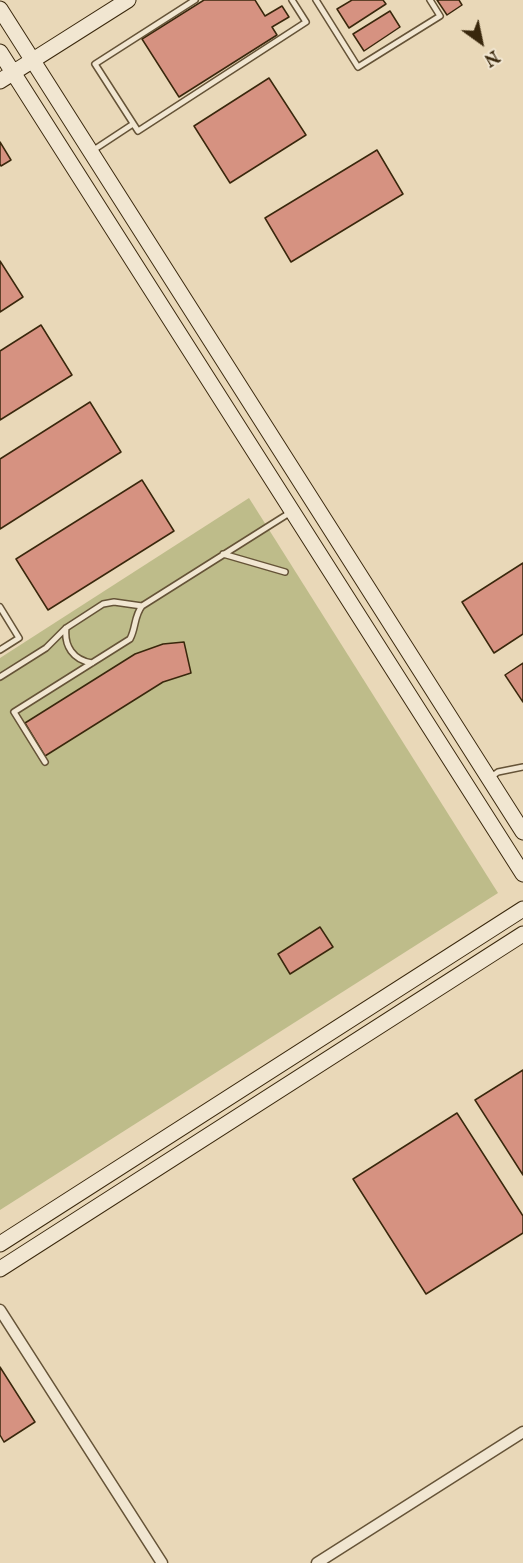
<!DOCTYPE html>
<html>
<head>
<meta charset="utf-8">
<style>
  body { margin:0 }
  #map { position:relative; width:523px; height:1563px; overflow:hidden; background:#e9d8b8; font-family:"IM FELL English",serif }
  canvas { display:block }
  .north { position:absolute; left:451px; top:12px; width:60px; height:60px; -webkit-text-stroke:4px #f1e6d1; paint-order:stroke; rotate:147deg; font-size:16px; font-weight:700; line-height:24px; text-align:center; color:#39270c }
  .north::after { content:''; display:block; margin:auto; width:21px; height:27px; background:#39270c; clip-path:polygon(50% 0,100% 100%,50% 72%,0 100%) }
</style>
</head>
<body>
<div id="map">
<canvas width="523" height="1563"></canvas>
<div class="north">N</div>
</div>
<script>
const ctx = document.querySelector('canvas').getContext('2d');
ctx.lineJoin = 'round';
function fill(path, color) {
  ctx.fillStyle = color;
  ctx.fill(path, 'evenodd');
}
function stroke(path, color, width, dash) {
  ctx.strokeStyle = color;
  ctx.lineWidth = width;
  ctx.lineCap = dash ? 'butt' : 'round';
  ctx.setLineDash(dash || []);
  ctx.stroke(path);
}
fill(new Path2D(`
  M249,498l249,395 -498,317v-552z`), '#bebc8a');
const building = new Path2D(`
  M204,0h51l10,16 17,-10 7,11 -17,10 5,8 -98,62 -37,-58z
  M352,0h31l3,4 -37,24 -12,-19z
  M437,0h22l3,5 -15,10z
  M390,11l10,16 -36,24 -11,-17z
  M269,78l37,57 -76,48 -36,-57z
  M0,142l11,18 -10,6 -1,-2z
  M377,150l26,44 -112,68 -26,-44z
  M0,261l23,36 -23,15z
  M41,325l31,50 -72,45v-69z
  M90,402l31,50 -121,77v-70z
  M142,480l32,51 -126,79 -32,-51z
  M523,563v71l-29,19 -32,-51z
  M184,642l7,31 -28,9 -118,74 -20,-33 110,-69 28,-10z
  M523,663v39l-18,-27z
  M320,927l13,20 -43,27 -12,-20z
  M523,1070v105l-48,-75z
  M457,1113l66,103v17l-97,61 -73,-115z
  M0,1367l35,55 -31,20 -4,-7z`);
fill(building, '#d69281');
stroke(building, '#39270c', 1.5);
const lane = new Path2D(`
  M195,0l-100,64 43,67 168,-109 -14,-22
  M316,0l42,67 82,-51 -10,-16
  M92,151l41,-27
  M223,554l62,18
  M0,607l19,31 -19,12
  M66,628c-2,18 7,32 26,35
  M0,677l46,-29 20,-20 37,-24 11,-2 28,4
  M45,762l-31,-50 116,-73c6,-11 4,-23 12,-33l149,-94
  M491,777l7,-5 25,-5`);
const street = new Path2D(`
  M0,1310l162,253
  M317,1563l206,-131`);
const secondary = new Path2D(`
  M0,9l523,823
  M0,52l523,822
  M0,81l128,-81
  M0,1244l523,-335
  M0,1269l523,-335`);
stroke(lane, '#655337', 8);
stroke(street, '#655337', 13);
stroke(secondary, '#39270c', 17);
stroke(lane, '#f1e6d1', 5);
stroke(street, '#f1e6d1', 10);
stroke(secondary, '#f1e6d1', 15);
</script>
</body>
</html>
